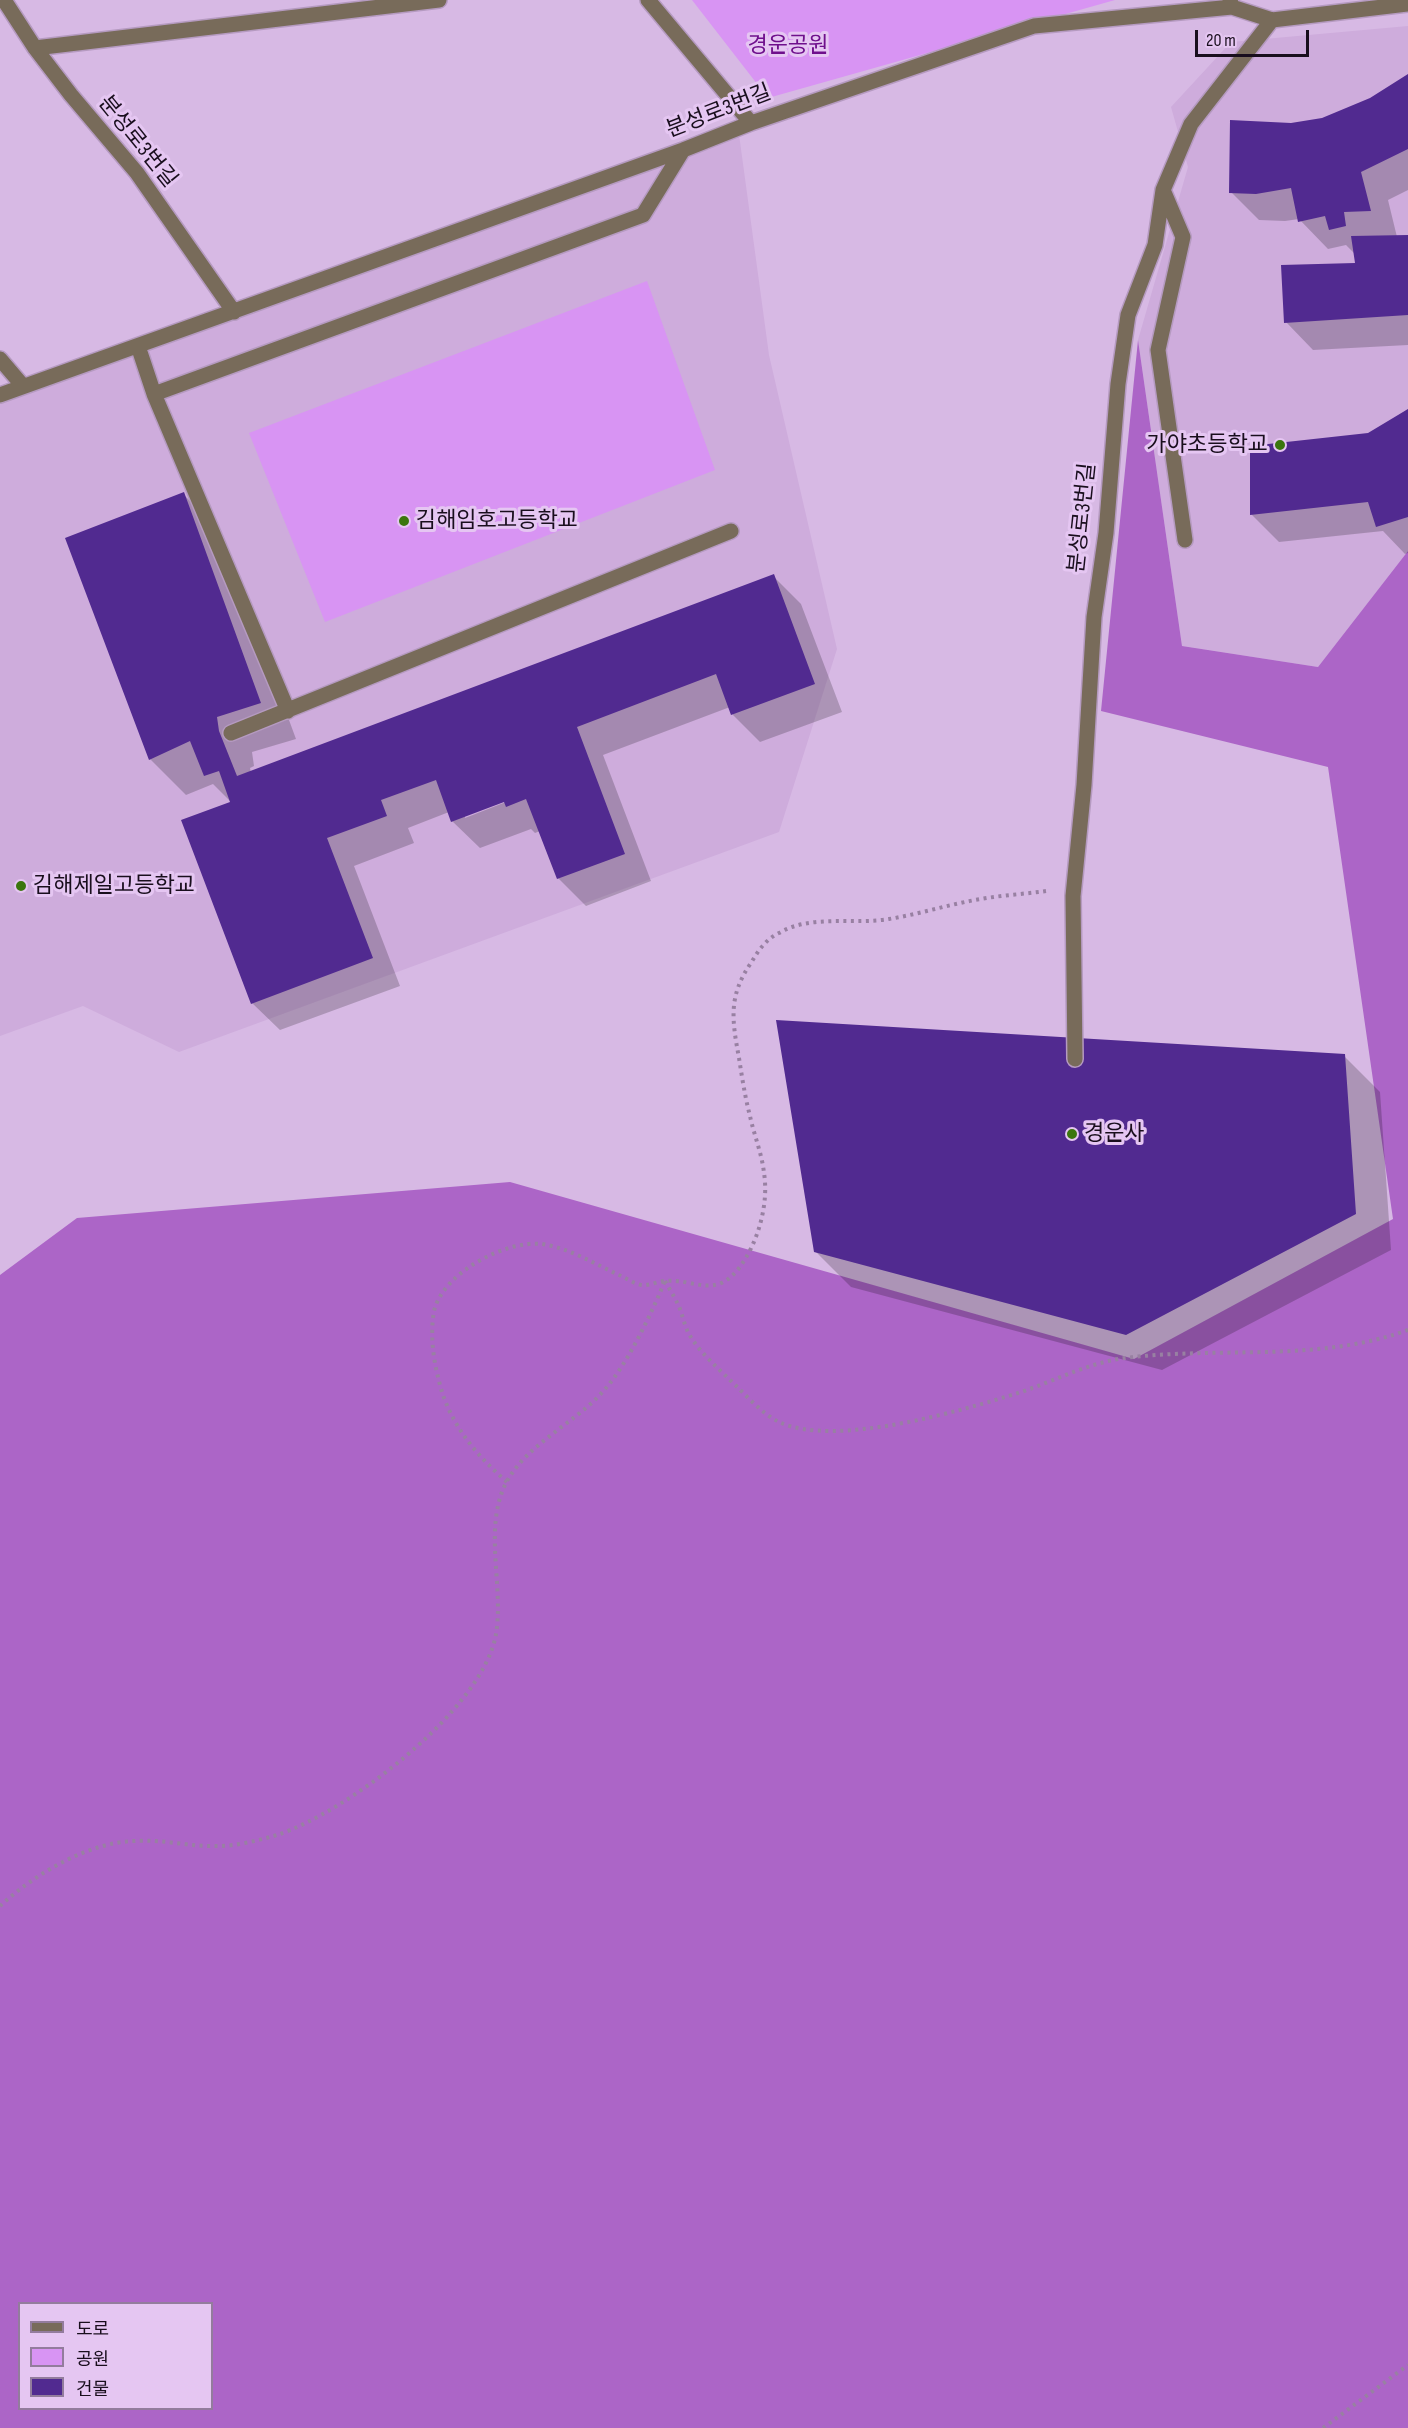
<!DOCTYPE html>
<html>
<head>
<meta charset="utf-8">
<style>
  body { margin:0 }
  #map { position:relative; width:1408px; height:2428px; overflow:hidden; background:#d7b9e4; font-family:"Sofia Sans Condensed","Noto Sans KR",sans-serif }
  canvas { display:block }
  .legend { position:absolute; left:18px; top:2302px; width:195px; height:108px; box-sizing:border-box; background:#e5c6f2; border:2px solid #937c9d; margin:0; padding:8px 10px; list-style:none; font-size:18px; color:#190e1d }
  .legend li { display:flex; align-items:center; gap:12px; height:30px }
  .legend b { width:30px; border:2px solid #937c9d }
  .scale { position:absolute; left:1195px; top:30px; width:114px; height:27px; box-sizing:border-box; border:3px solid #190e1d; border-top:0; padding-left:8px; font-size:18px; line-height:21px; white-space:nowrap; color:#190e1d; -webkit-text-stroke:4px #e5c6f2; paint-order:stroke }
</style>
</head>
<body>
<div id="map">
<canvas width="1408" height="2428"></canvas>
<ul class="legend">
<li><b style="height:8px;background:#786b5a"></b>도로</li>
<li><b style="height:16px;background:#d894f3"></b>공원</li>
<li><b style="height:16px;background:#512a90"></b>건물</li>
</ul>
<div class="scale">20 m</div>
</div>
<script>
const ctx = document.querySelector('canvas').getContext('2d');
ctx.lineJoin = 'round';
function fill(path, color) {
  ctx.fillStyle = color;
  ctx.fill(path, 'evenodd');
}
function stroke(path, color, width, dash) {
  ctx.strokeStyle = color;
  ctx.lineWidth = width;
  ctx.lineCap = dash ? 'butt' : 'round';
  ctx.setLineDash(dash || []);
  ctx.stroke(path);
}
function label(font, color, halo, rows, align = 'center') {
  ctx.font = font + ' "Sofia Sans Condensed","Noto Sans KR",sans-serif';
  ctx.lineWidth = 6;
  ctx.setLineDash([]);
  ctx.textBaseline = 'middle';
  ctx.strokeStyle = halo;
  ctx.fillStyle = color;
  for (const [text, x, y, turn = 0] of rows) {
    ctx.save();
    ctx.translate(x, y);
    ctx.rotate((+turn || 0) * Math.PI / 180);
    ctx.textAlign = isNaN(turn) ? turn : align;
    if (halo) ctx.strokeText(text, 0, 0);
    ctx.fillText(text, 0, 0);
    ctx.restore();
  }
}
fill(new Path2D(`
  M1408,26v525l-90,116 -136,-21 -44,-306 50,-173 -17,-60 60,-65z
  M738,127l31,228 68,294 -58,183 -600,220 -96,-46 -83,30v-642z`), '#ceacdc');
fill(new Path2D(`
  M692,0h423l-347,98z
  M647,281l68,189 -390,152 -76,-189z`), '#d894f3');
fill(new Path2D(`
  M1138,340l44,306 136,21 90,-116v1877h-1408v-1153l77,-57 433,-36 624,177 259,-140 -65,-452 -227,-56zM20,2304h192v104h-192z`), '#ac65c7');
fill(new Path2D(`
  M1408,76v114l-20,10 9,37h11v108l-95,5 -27,-28 71,-58 -2,-10 -9,-9 -18,4 -29,-30 -14,2 -26,-1 -28,-28 60,-67 31,-6 49,-20z
  M1408,409v144l-3,1 -22,-23 -104,11 -28,-28z
  M183,494l36,36 77,209 -44,13 2,14 -4,2 1,5 522,-197 28,28 41,108 -82,30 -27,-27 -3,-8 -127,48 48,126 -65,25 -28,-28 -18,-47 -5,2 -4,-4 -51,19 -28,-27 -3,-9 -41,16 6,15 -60,23 46,120 -120,44 -28,-27 -20,-200 -19,-19 -27,11 -36,-36zM510,798l1,2 -46,18v-3z
  M1344,1056l36,36 11,158 -229,120 -311,-83 -36,-36z`), '#0003');
fill(new Path2D(`
  M1408,74v75l-47,23 10,39 -27,1 2,14 -17,4 -4,-14 -27,6 -7,-34 -35,6 -27,-1 1,-73 61,3 31,-5 48,-20z
  M1408,235v80l-124,8 -3,-58 74,-2 -4,-27z
  M1408,409v108l-32,10 -8,-25 -118,13v-69l118,-13z
  M184,492l77,211 -44,14 2,14 18,45 537,-202 41,110 -84,31 -15,-41 -139,53 48,127 -68,25 -31,-80 -20,8 -2,-5 -53,20 -15,-42 -55,20 6,16 -60,22 46,120 -122,46 -70,-184 49,-18 -11,-31 -15,5 -14,-35 -41,19 -84,-222z
  M776,1020l569,34 11,160 -230,121 -312,-83z`), '#512a90');
const minor = new Path2D(`
  M4,0l31,48 36,47 66,78 97,139
  M648,0l103,123
  M1230,0l2,7 40,13 136,-16
  M35,48l404,-48
  M1163,190l20,47 -25,113 27,190
  M138,346l16,48 134,317
  M0,359l23,27
  M154,394l489,-179 40,-65
  M0,395l683,-245 68,-27 283,-97 198,-19
  M231,733l500,-202
  M1075,1059l-2,-163 11,-111 10,-168 12,-84 12,-149 10,-69 27,-70 8,-55 28,-66 81,-104`);
stroke(minor, '#b59ac0', 18);
stroke(new Path2D(`
  M665,1281c5,9 11,18 15,28 3,8 5,18 9,25 11,19 27,32 42,47 15,14 30,32 48,41 55,26 182,-11 239,-29 37,-12 69,-30 107,-35 95,-12 192,5 283,-28
  M507,1482c-32,-28 -58,-59 -68,-101 -6,-23 -9,-46 -5,-70 9,-38 71,-71 108,-67 27,4 53,20 77,31 7,3 14,8 22,10 7,1 15,-3 23,-4 31,-3 50,19 75,-13 19,-25 30,-64 25,-95 -2,-19 -10,-38 -14,-57 -5,-19 -8,-39 -11,-58 -7,-38 -11,-62 12,-95 7,-12 15,-24 28,-30 32,-19 75,-8 110,-14 31,-5 61,-15 92,-20 22,-4 44,-5 65,-8
  M0,1906c35,-32 88,-64 135,-65 26,-2 51,5 77,5 21,1 44,-5 65,-11 70,-23 206,-125 219,-201 8,-48 -13,-106 10,-151 22,-41 71,-60 100,-95 23,-27 45,-74 59,-107
  M1323,2428l85,-63`), '#9880a2', 4, [3, 4.5]);
stroke(minor, '#786b5a', 15);
for (const [x, y, r, color] of [
  [1280,445,6,"#3b760e"],
  [404,521,6,"#3b760e"],
  [21,886,6,"#3b760e"],
  [1072,1134,6,"#3b760e"]
]) {
  const dot = new Path2D();
  dot.arc(x, y, r, 0, 2 * Math.PI);
  ctx.fillStyle = color;
  ctx.fill(dot);
  stroke(dot, '#e5c6f2', 2);
}
label('22px', '#6f0f8c', '#e5c6f2', [
  ["경운공원",788,46]
]);
label('22px', '#190e1d', '#e5c6f2', [
  ["분성로3번길",719,112,-21],
  ["분성로3번길",137,142,51],
  ["분성로3번길",1083,518,-84]
]);
label('22px', '#190e1d', '#e5c6f2', [
  ["가야초등학교",1268,445,"right"],
  ["김해임호고등학교",416,521],
  ["김해제일고등학교",33,886],
  ["경운사",1084,1134]
], 'left');
</script>
</body>
</html>
